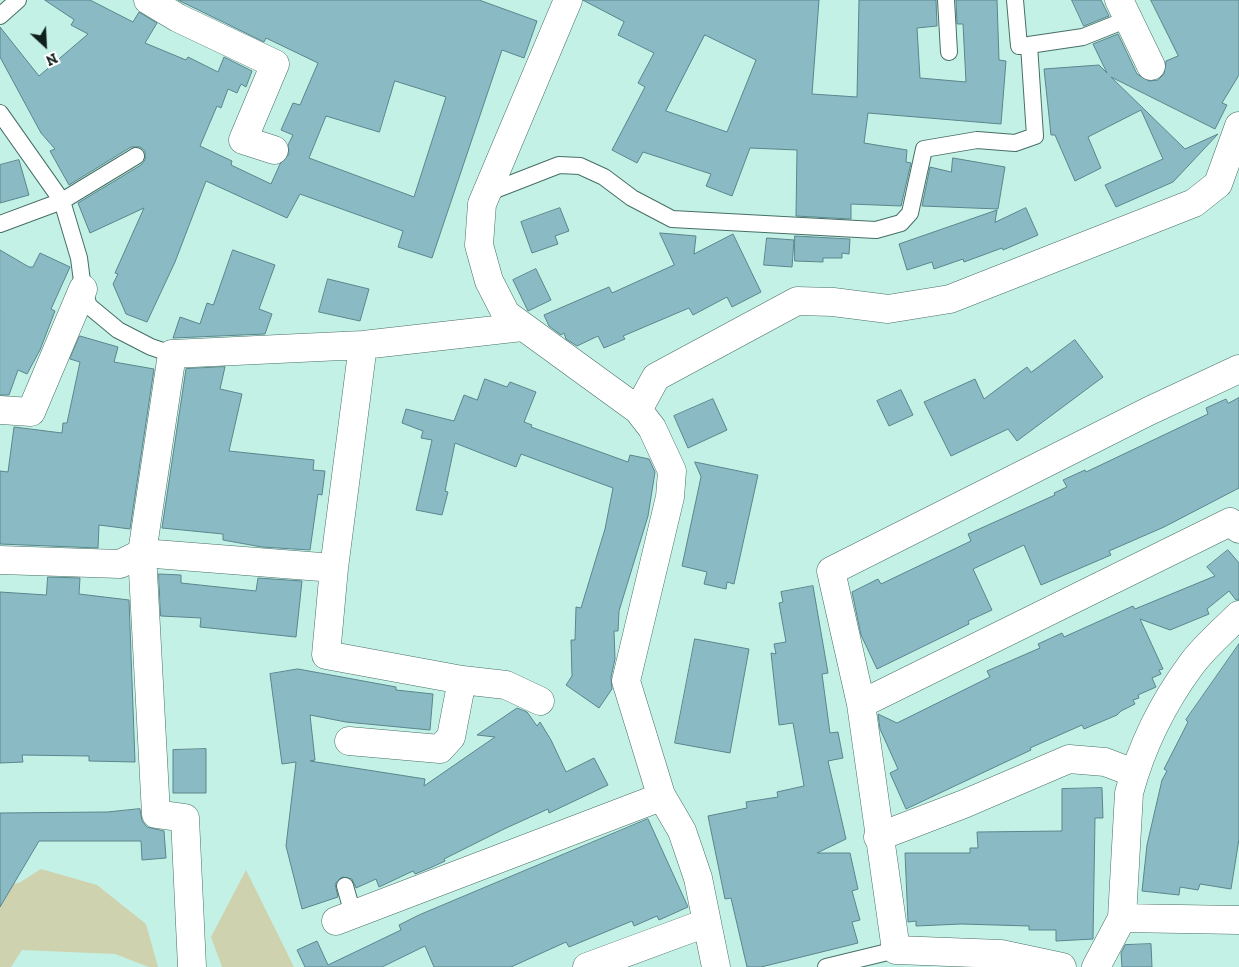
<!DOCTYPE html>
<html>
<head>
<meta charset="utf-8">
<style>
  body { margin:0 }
  #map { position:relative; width:1239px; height:967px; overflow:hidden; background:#c4f1e5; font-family:"Zilla Slab",serif }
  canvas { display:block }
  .north { position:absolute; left:20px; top:20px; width:50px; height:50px; -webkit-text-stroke:4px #fff; paint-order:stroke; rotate:155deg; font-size:14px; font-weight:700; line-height:20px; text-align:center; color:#0f201c }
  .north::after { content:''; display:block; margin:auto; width:18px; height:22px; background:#0f201c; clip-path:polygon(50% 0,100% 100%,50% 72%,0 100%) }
</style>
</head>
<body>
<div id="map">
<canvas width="1239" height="967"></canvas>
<div class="north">N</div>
</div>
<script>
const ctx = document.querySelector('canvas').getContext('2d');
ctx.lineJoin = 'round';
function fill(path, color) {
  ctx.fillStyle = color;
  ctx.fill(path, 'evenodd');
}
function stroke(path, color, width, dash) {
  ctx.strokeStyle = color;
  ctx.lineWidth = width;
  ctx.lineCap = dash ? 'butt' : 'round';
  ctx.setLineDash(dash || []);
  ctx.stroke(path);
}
fill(new Path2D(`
  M41,869l56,16 49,39 12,43h-9l-34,-13 -93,-4 -11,17h-11v-81l19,-3z
  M246,870l48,97h-72l-11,-30z`), '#ced2ae');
const building = new Path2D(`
  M45,0h45l43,22 6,-10 18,11 -12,20 41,17 2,-3 30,15 6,-15 28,14 -6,16 -5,-3 -4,9 -9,-4 -7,19 -4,-2 -17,40 32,15 -1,4 40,19 9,-20 9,-10 -1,-9 5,-10 -12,-5 12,-27 7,2 18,-42 -52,-25 -2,4 -86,-42h301l58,21 -13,37 -22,-8 -70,208 -34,-11 5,-16 -103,-37 -13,24 -81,-37 -31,81 -28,60 -21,-8 -13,-30 5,-10 -3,-1 29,-65 -54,25 -12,-30 63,-38 4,-5v-9l-5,-4h-9l-62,38 -19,-34 5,-2 -14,-16 -41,-76v-30l39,49 49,-42 -17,-9 3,-5zM395,81l51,16 -32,100 -105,-39 17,-42 53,16z
  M583,0h236l-7,94 45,3 2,-97h77l1,26 -20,2 3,50 46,4 -3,-58h-6l-1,-24h41l2,60 7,1 -5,63 -133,-11 -4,30 43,7 -1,12 5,1 -10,43 -50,-2v15l-55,-3 1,-66 -47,-2 -18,48 -26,-10 5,-12 -68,-22 -6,11 -25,-13 33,-63 -7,-4 16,-30 -36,-18 6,-13zM705,35l51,25 -29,72 -61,-21z
  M1072,0h29l8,16 -25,10z
  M1151,0h88v75l-17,28 5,2 -12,24 -104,-52 74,72 33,-15 -45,48 -57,25 -11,-22 58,-26 -22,-49 -53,27 13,31 -26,13 -20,-46h-4l-7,-66 55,-4 8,8 -14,-29 25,-10 19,40 12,7 9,-1 6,-6 2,-13 12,-5z
  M953,158l52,9 -7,42 -76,-3 8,-39 21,5z
  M19,160l10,35 -29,8v-38z
  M560,208l9,23 -14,5 3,8 -26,9 -11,-31z
  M1026,208l12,27 -35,15 -1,-2 -38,14 -1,-3 -29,10 -2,-7 -25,8 -8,-26 98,-34 -2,12z
  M660,233l36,3 -2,18 39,-20 28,58 -29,15 -5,-10 -34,18 -4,-7 -66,28 2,3 -21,9 -6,-12 -21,10 -11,-7 -2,-6 -3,2 -12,-9 -5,-11 65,-28 3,6 62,-28z
  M795,236l55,3 -1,15 -7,-1v5h-19v4l-28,-1z
  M767,238l27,2 -2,27 -28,-2z
  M0,250l29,17h4l7,-14 30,14 -19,42 4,2 -15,39 -13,24 -9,-4 -9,25h-9z
  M233,250l42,15 -16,44 13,5 -7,20 -92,4 7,-21 20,7 7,-21 6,2z
  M536,269l15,31 -23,11 -15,-31z
  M328,279l41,10 -9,32 -41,-9z
  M80,336l38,11 -4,15 40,7 -24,160 -31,-4 -1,23 -98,-4v-73l8,1 6,-45 48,6 1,-10h4l13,-61 -10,-3z
  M1075,340l28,37 -86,64 -9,-12 -57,27 -27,-54 51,-23 9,20 43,-32 4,5z
  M225,367l-5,22 22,5 -13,57 85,9 -1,10 12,1 -3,24 -4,-1 -8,56 -48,-3 -39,-7v-6l-61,-6 24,-159z
  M485,379l22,8 3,-5 26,10 -12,30 8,3 -1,2 97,35 2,-7 19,4 6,13 -7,44 -29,95 -1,20h-4l1,28 -4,18 1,12 -13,19 -33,-23 6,-9 -1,-36h4l1,-33 5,1 24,-79 8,-41 -92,-34 -5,13 -61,-24 -10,48 3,1 -6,23 -26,-5 16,-70 -11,-2 2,-7 -21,-8 4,-14 48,12 10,-26 13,5z
  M901,390l12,25 -24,11 -12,-25z
  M1239,398v90l-75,39 -55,24 2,4 -70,30 -17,-40 -51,24 19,41 -24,11 1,3 -92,45 -16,-34 -9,-43 26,-13 3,5 46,-22 44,-21 -3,-7 87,-39 -1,-2 13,-6 -4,-7 22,-10 1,2 122,-58 -2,-6 20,-9 2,4z
  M713,399l14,31 -39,18 -14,-32z
  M695,462l63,13 -24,109 -7,-2 -1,7 -22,-5 3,-12 -25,-6 19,-89z
  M1228,550l11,13v37h-3l-7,-9 -22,18 2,5 -39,16 -30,-11 23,50 -4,1 2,4 -9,4 4,9 -18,8 1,3 -6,2 2,4 -14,7 -4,4 -33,14 -2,-4 -52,23 1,2 -125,59 -16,-36 8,-4 -18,-40 -2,-15 19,9 93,-46 -3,-6 53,-23 -2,-4 24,-11 2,4 69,-31 2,3 80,-33 -8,-9z
  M159,574l22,1v8l75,8 2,-13 44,3 -6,56 -96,-10 1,-9 -40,-2z
  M48,577l32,1 -1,16 50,6 6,162 -46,-1v-5l-67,-1 1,7 -23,1v-171l46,3z
  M813,586l15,87 -6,1 8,59 8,-1 5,26 -15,3 18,78 -29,14h33l8,36 -6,2 8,29 -8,2 6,21 -97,24h-14l-16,-69 -6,1 -17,-83 39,-8 -1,-6 32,-5 -1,-5 27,-6 -11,-63 -14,2 -8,-72 5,1 -2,-10 12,-2 -7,-39 4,-1 -2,-10z
  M695,639l54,10 -19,104 -55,-10z
  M1239,644v195l-8,50 -31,-5 -2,6 -18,-3 -1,8 -37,-4 5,-46 15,-65 5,-9 -3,-2 24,-47 -2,-2z
  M298,669l98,18v3l37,4 -3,36 -84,-8 -36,-7 5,45 -5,1 115,18 -1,7 71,-49 -18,-2 40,-27 10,4 10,14 3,-4 11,18 15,32 28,-14 14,27 -59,28 -1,-4 -44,20 -60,30 1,2 -15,7 -15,6 -2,-3 -34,16 -3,-8 -20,9 -4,-9 -10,-2 -7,7 3,13 -36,12 -16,-63 10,-84 -14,2 -12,-90z
  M206,749v44h-33v-43z
  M1102,788l1,30h-8l-2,121 -37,2v-11h-27v-4l-68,-2 -45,2v-5l-8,1 -3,-69h65v-5h8l-1,-16 85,-1v-42z
  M140,809l2,12 5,6 17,4 2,27 -24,2 -1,-19h-102l-39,66v-94l107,-1z
  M648,819l40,88 -29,13 -2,-4 -23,10 -2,-5 -63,26 -3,-5 -55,25h-77l-9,-21 -43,21h-77l-8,-17 20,-9 11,24 73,-35 -2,-5 20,-10z
  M1151,944l1,23h-30l-1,-14 4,-8z`);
fill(building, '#8abbc4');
stroke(building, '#5a858d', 1);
const lane = new Path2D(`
  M946,0l3,52
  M1015,0l4,46 10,-1
  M0,16l18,-16
  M0,113l62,88 17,57 4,31 6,17 29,24 33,17 21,7
  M487,193l72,-28 21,1 24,11 28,21 40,21 204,11 25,-7 9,-10 14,-64 53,-9 38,3 20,-7 -6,-91 54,-8 45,-18
  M0,224l62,-23 74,-45
  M345,886l8,28
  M826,967l70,-17`);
const street = new Path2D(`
  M148,0l30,18 97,46 -32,76 31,10
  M568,0l-86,204 -3,41 10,36 17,33 132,96 14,18 20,43 -2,26 -44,184 35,114 21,36 16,47 18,89
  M1119,0l32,66
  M0,410l31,2 52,-123
  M638,410l18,-33 141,-76 36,1 55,7 62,-10 244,-96 24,-19 21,-58
  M0,560l120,4 22,-11 192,15 29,-223
  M334,568l-8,87 136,25 44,5 34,16
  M861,704l369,-182 9,7
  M349,741l91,8 11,-12 11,-57
  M878,837l86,-33 105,-45 36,3 29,11
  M1122,918l7,-125c12,-45 34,-90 62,-128 13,-18 32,-34 48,-50
  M336,921l317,-121 8,-5
  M192,967l-7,-149 -29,-4 -14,-261 30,-199 191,-9 159,-18
  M587,967l119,-44
  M1062,967l-61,-13 -105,-4 -35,-246 -30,-133 318,-160 90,-42
  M1096,967l26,-49 117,2`);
stroke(lane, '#466f65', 18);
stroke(street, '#466f65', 29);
stroke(lane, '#fff', 16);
stroke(street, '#fff', 28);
</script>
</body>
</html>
